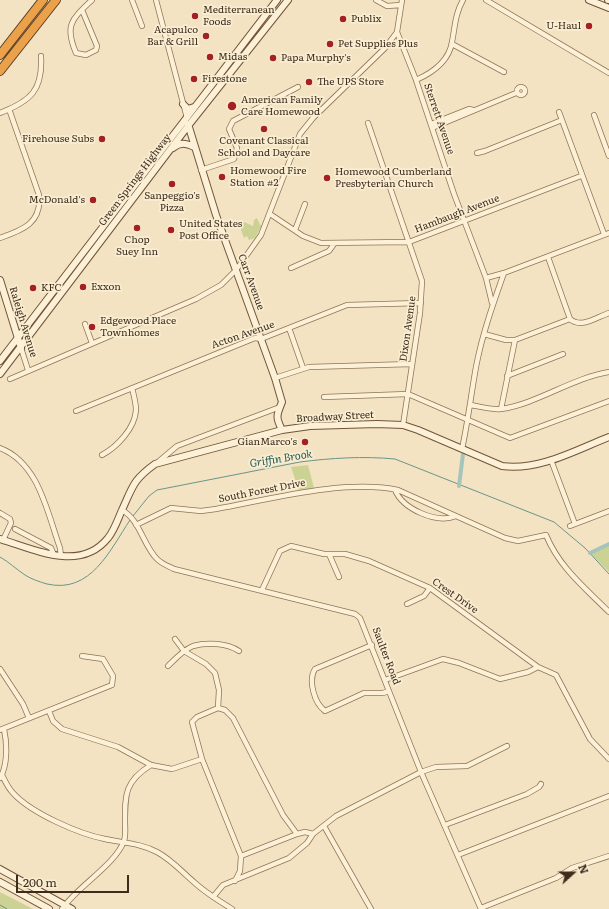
<!DOCTYPE html>
<html>
<head>
<meta charset="utf-8">
<style>
  body { margin:0 }
  #map { position:relative; width:609px; height:909px; overflow:hidden; background:#f3e3c2; font-family:Literata,serif }
  canvas { display:block }
  .north { position:absolute; left:553px; top:853px; width:40px; height:40px; -webkit-text-stroke:3px #f9edd2; paint-order:stroke; rotate:69deg; font-size:11px; font-weight:700; line-height:16px; text-align:center; color:#3d2c1c }
  .north::after { content:''; display:block; margin:auto; width:14px; height:18px; background:#3d2c1c; clip-path:polygon(50% 0,100% 100%,50% 72%,0 100%) }
  .scale { position:absolute; left:16px; top:875px; width:113px; height:18px; box-sizing:border-box; border:2px solid #3d2c1c; border-top:0; padding-left:5px; font-size:12px; line-height:14px; white-space:nowrap; color:#3d2c1c; -webkit-text-stroke:3px #f9edd2; paint-order:stroke }
</style>
</head>
<body>
<div id="map">
<canvas width="609" height="909"></canvas>
<div class="north">N</div>
<div class="scale">200 m</div>
</div>
<script>
const ctx = document.querySelector('canvas').getContext('2d');
ctx.lineJoin = 'round';
function fill(path, color) {
  ctx.fillStyle = color;
  ctx.fill(path, 'evenodd');
}
function stroke(path, color, width, dash) {
  ctx.strokeStyle = color;
  ctx.lineWidth = width;
  ctx.lineCap = dash ? 'butt' : 'round';
  ctx.setLineDash(dash || []);
  ctx.stroke(path);
}
function label(font, color, halo, rows, align = 'center') {
  ctx.font = font + ' Literata,serif';
  ctx.lineWidth = 3.5;
  ctx.setLineDash([]);
  ctx.textBaseline = 'middle';
  ctx.strokeStyle = halo;
  ctx.fillStyle = color;
  for (const [text, x, y, turn = 0] of rows) {
    ctx.save();
    ctx.translate(x, y);
    ctx.rotate((+turn || 0) * Math.PI / 180);
    ctx.textAlign = isNaN(turn) ? turn : align;
    if (halo) ctx.strokeText(text, 0, 0);
    ctx.fillText(text, 0, 0);
    ctx.restore();
  }
}
fill(new Path2D(`
  M257,218l3,7h2l-7,13 -6,2 -2,-4 -3,2 -5,-14 5,-2 9,4 1,-6z
  M308,465l6,23 -15,3 -8,-24z
  M609,544v28l-19,-19z
  M0,892l33,17h-33z`), '#ccd294');
stroke(new Path2D(`
  M133,516l16,-20 8,-6 143,-28c31,-4 64,-6 95,-3l159,63 31,26 24,26
  M0,557c9,5 16,12 25,18 6,4 15,7 22,9 44,10 63,-34 83,-64
  M0,905l7,4`), '#6a9489', 1);
stroke(new Path2D(`
  M459,486l4,-32
  M590,553l19,-9`), '#a5c5bb', 4);
const street = new Path2D(`
  M132,0l10,26
  M156,0l31,118
  M376,0l11,6 14,-1
  M486,0l123,73
  M82,10l15,36 -1,4 -10,5 -10,-2c-12,-28 -4,-34 16,-53
  M397,32l19,48 38,114 32,84 6,25
  M452,44l52,28
  M416,80c16,-7 33,-19 36,-38 3,-15 3,-28 11,-42
  M517 91a4 4 0 1 1 8 0a4 4 0 1 1-8 0Z
  M559,112l45,122
  M0,113c31,-12 43,-23 41,-57
  M594,115l15,41
  M368,123l54,158 -2,32 -17,112
  M431,124l38,-15 4,1
  M432,128l84,-35
  M477,153l8,-2 77,-31
  M201,170l33,-11 3,-11 -8,-19 4,-8 65,-34
  M270,214l33,22 18,7 88,-1 172,-66
  M295,230l10,-26
  M0,238c23,-8 42,-15 39,-43l-30,-86
  M548,257l22,62
  M291,268l38,-17 5,-7
  M486,278l18,-5
  M570,319c11,10 27,-2 39,-6
  M85,324l7,19
  M289,328l14,40
  M484,334l22,6h9l55,-21
  M21,348l7,22
  M507,376l56,-22
  M275,378l34,-11 103,-3
  M10,379l186,-80 25,-14 15,-15 25,-35 39,-101 13,-16 72,-70 12,-16 5,-32
  M324,397l84,-3 102,44 99,-37
  M471,405c10,2 21,5 30,4 36,-5 71,-31 108,-37
  M501,409l14,-69
  M76,411l179,-73 6,1 86,-34 74,-2
  M0,448c39,15 47,64 60,100l1,8
  M462,449c6,-28 9,-54 14,-82 6,-32 17,-63 28,-94l105,-40
  M102,455c15,-8 33,-27 34,-45 0,-7 -2,-14 -4,-22
  M551,460l24,64
  M158,462l19,-16 103,-39
  M395,490c8,19 41,34 61,26
  M122,510c18,10 21,35 35,49 5,5 11,7 17,10l181,45 5,4 61,154 60,137
  M0,513l10,6 1,4 -8,17
  M136,525l35,-17 30,3 15,-2c55,-10 128,-30 182,-19l107,48 13,3 28,-6c13,32 39,53 63,77
  M570,526l39,-15
  M15,529l36,19 3,7
  M329,554l10,23
  M262,590l18,-39 11,-5 33,8h21l24,7 61,27 108,79 18,8 34,64 19,20
  M407,604l17,-8 6,-8
  M175,639l9,12 22,13 9,9 4,17 -1,18
  M372,645l-57,24c-7,11 -1,34 10,42l39,-18h19l6,-2
  M168,666c7,-7 15,-16 25,-20 14,-4 34,-3 46,5
  M0,669l23,35 6,14
  M385,680l58,-21 16,4 41,16 28,-7 10,-5
  M218,708l-21,9 -5,5 10,37 39,97 -1,15 -5,10
  M218,708l7,2 8,8 50,97 14,19
  M49,711l4,10 9,8 56,18 33,18
  M0,730l112,-45 1,-9 -10,-17 -21,-3
  M2,775c3,6 6,13 11,18 18,20 66,41 92,46 18,4 35,4 52,13 15,8 25,20 38,31 11,10 24,18 37,26
  M0,778c8,-13 7,-35 4,-49
  M445,825l82,-31 12,-7 2,-3
  M324,826l47,83
  M458,855l151,-59
  M241,856l56,-22 8,-2 8,2 23,-18 85,-44 15,-5 31,-1 40,-20
  M213,897l10,-12 66,-27 18,-15 6,-9
  M481,908l75,-30 16,-10 37,-12
  M62,909c16,-23 53,-44 62,-68 2,-6 1,-13 1,-19 0,-28 0,-41 26,-57l21,4 30,-10`);
const secondary = new Path2D(`
  M589,0l20,8
  M608,0h1
  M183,104l5,5 6,-2
  M188,124l28,91 59,163 7,24c-5,13 -7,14 0,28
  M173,148c7,-6 13,-5 21,-1
  M0,280l21,68
  M0,361l277,-361
  M0,374l188,-248 100,-126
  M0,539c34,10 80,34 108,-1 6,-7 10,-19 14,-28 11,-24 11,-30 33,-46l127,-34 28,-4 67,-2 26,1 15,5 84,36c37,5 74,-16 107,-29
  M0,869l72,40
  M0,882l49,27`);
const highway = new Path2D(`
  M0,55l43,-55
  M0,71l56,-71`);
stroke(street, '#8f7457', 6);
stroke(secondary, '#71543a', 8);
stroke(highway, '#5c412b', 10);
stroke(street, '#fcf0d6', 4.5);
stroke(secondary, '#fcf0d6', 6);
stroke(highway, '#eba14a', 8);
for (const [x, y, r, color] of [
  [195,16,4,"#a52023"],
  [343,19,4,"#a52023"],
  [589,26,4,"#a52023"],
  [206,36,4,"#a52023"],
  [330,44,4,"#a52023"],
  [210,57,4,"#a52023"],
  [273,58,4,"#a52023"],
  [194,79,4,"#a52023"],
  [309,82,4,"#a52023"],
  [232,106,5,"#a52023"],
  [264,129,4,"#a52023"],
  [102,139,4,"#a52023"],
  [222,177,4,"#a52023"],
  [327,178,4,"#a52023"],
  [172,184,4,"#a52023"],
  [93,200,4,"#a52023"],
  [137,228,4,"#a52023"],
  [171,230,4,"#a52023"],
  [83,287,4,"#a52023"],
  [33,288,4,"#a52023"],
  [92,327,4,"#a52023"],
  [305,442,4,"#a52023"]
]) {
  const dot = new Path2D();
  dot.arc(x, y, r, 0, 2 * Math.PI);
  ctx.fillStyle = color;
  ctx.fill(dot);
  stroke(dot, '#f9edd2', 1.5);
}
label('10px', '#3d2c1c', '#f9edd2', [
  ["Mediterranean",203,10],
  ["Foods",203,22],
  ["Publix",351,19],
  ["U-Haul",581,26,"right"],
  ["Acapulco",198,30,"right"],
  ["Bar & Grill",198,42,"right"],
  ["Pet Supplies Plus",338,44],
  ["Midas",218,57],
  ["Papa Murphy's",281,58],
  ["Firestone",202,79],
  ["The UPS Store",317,82],
  ["American Family",241,100],
  ["Care Homewood",241,112],
  ["Firehouse Subs",94,139,"right"],
  ["Covenant Classical",264,141,"center"],
  ["School and Daycare",264,153,"center"],
  ["Homewood Fire",230,171],
  ["Station #2",230,183],
  ["Homewood Cumberland",335,172],
  ["Presbyterian Church",335,184],
  ["Sanpeggio's",172,196,"center"],
  ["Pizza",172,208,"center"],
  ["McDonald's",85,200,"right"],
  ["United States",179,224],
  ["Post Office",179,236],
  ["Chop",137,240,"center"],
  ["Suey Inn",137,252,"center"],
  ["Exxon",91,287],
  ["KFC",41,288],
  ["Edgewood Place",100,321],
  ["Townhomes",100,333],
  ["GianMarco's",297,442,"right"]
], 'left');
label('10px', '#3d2c1c', '#f9edd2', [
  ["Sterrett Avenue",439,119,71],
  ["Green Springs Highway",135,180,-53],
  ["Hambaugh Avenue",457,214,-21],
  ["Carr Avenue",251,282,70],
  ["Raleigh Avenue",23,322,73],
  ["Dixon Avenue",408,329,-82],
  ["Acton Avenue",243,335,-19],
  ["Broadway Street",335,417,-3],
  ["South Forest Drive",262,491,-11],
  ["Crest Drive",455,596,35],
  ["Saulter Road",386,656,69]
]);
label('italic 11px', '#2a5e5a', '#f9edd2', [
  ["Griffin Brook",281,459,-9]
]);
</script>
</body>
</html>
